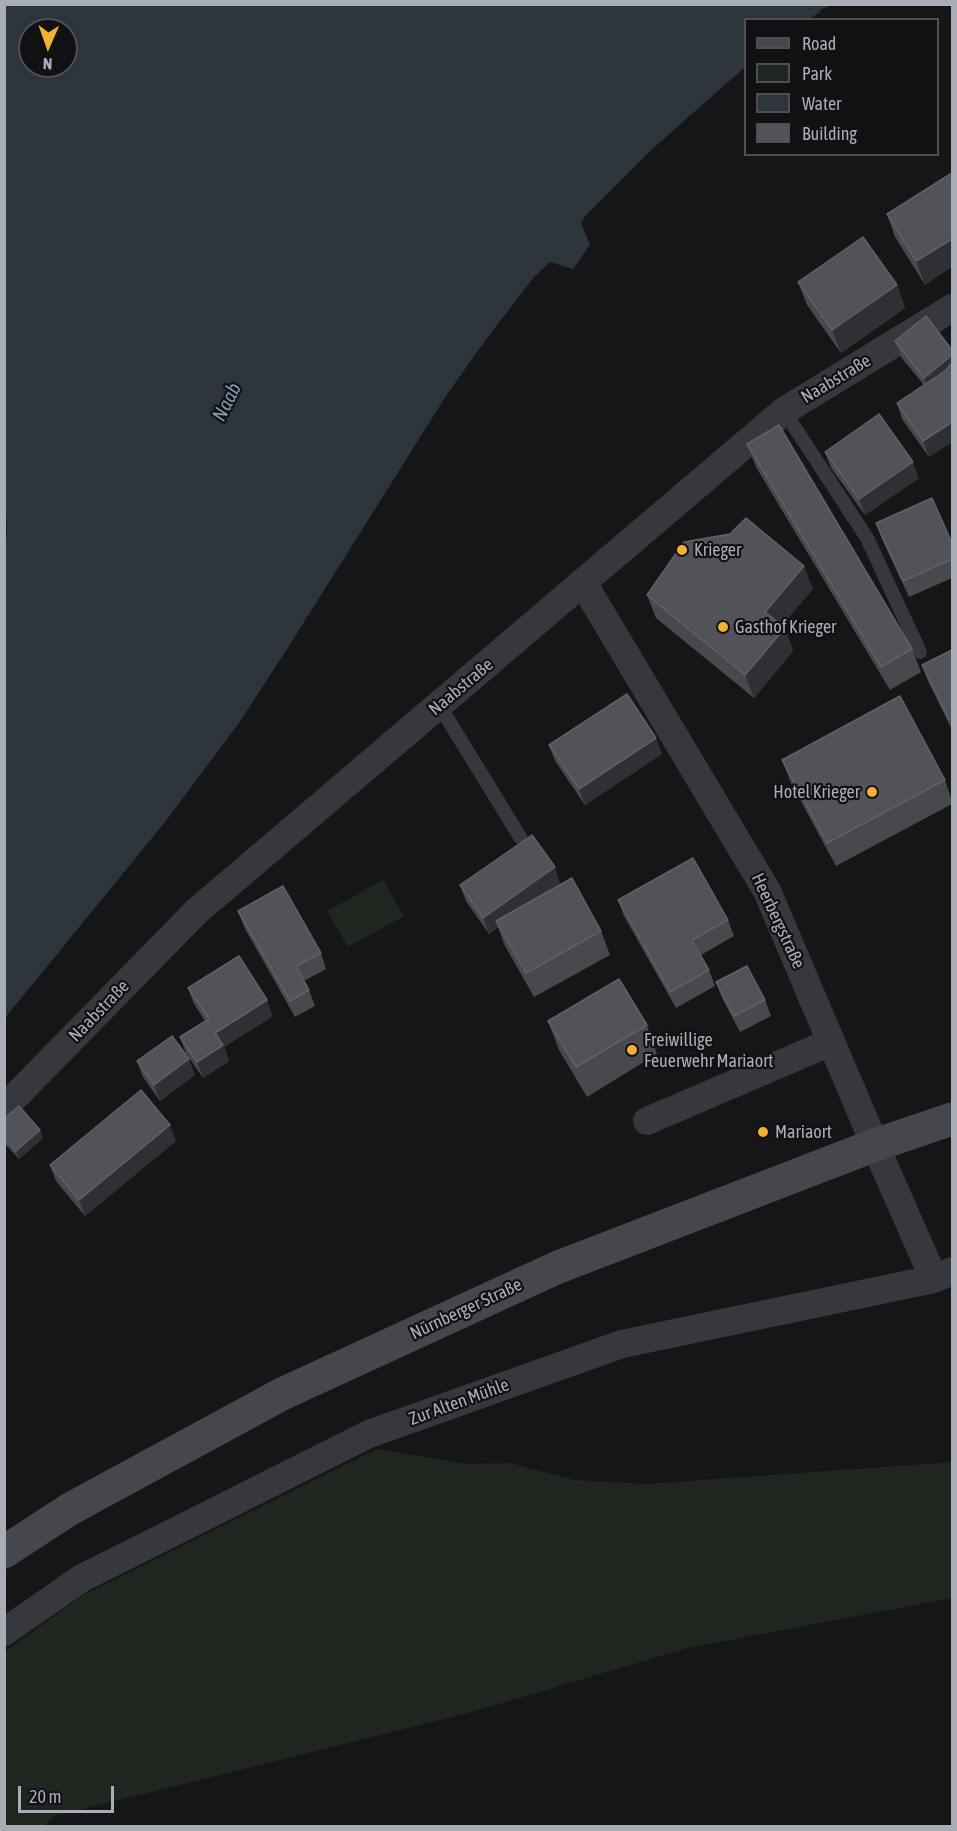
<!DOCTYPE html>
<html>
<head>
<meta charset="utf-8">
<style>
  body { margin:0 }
  #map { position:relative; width:957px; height:1831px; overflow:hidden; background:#161618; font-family:"Asap Condensed",sans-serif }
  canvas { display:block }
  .frame { position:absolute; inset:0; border:6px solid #a8adb8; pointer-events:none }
  .legend { position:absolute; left:744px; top:18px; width:195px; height:138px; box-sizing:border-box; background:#111113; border:2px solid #4d4f55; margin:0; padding:8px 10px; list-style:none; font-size:18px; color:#a8adb8 }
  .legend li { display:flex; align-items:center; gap:12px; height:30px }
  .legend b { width:30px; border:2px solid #4d4f55 }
  .north { position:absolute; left:18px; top:18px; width:60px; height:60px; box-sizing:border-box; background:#111113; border:2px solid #4d4f55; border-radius:50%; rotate:182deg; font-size:16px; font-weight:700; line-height:24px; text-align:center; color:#a8adb8 }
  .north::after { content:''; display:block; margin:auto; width:21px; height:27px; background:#f2b134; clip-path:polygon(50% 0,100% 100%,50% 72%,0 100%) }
  .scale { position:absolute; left:18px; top:1786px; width:96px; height:27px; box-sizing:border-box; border:3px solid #a8adb8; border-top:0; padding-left:8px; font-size:18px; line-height:21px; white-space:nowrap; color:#a8adb8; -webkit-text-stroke:4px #111113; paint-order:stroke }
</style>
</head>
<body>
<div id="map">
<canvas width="957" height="1831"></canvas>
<div class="frame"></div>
<ul class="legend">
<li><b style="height:8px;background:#45474d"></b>Road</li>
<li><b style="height:16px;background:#1e261f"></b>Park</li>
<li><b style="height:16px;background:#2c353c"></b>Water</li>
<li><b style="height:16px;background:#525359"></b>Building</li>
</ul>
<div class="north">N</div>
<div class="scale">20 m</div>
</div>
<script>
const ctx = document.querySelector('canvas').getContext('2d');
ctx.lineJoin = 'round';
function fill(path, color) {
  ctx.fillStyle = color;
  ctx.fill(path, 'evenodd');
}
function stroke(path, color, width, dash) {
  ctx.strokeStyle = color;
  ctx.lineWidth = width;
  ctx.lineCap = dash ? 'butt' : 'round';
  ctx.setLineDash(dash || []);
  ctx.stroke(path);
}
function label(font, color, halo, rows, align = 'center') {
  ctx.font = font + ' "Asap Condensed",sans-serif';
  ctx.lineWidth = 4.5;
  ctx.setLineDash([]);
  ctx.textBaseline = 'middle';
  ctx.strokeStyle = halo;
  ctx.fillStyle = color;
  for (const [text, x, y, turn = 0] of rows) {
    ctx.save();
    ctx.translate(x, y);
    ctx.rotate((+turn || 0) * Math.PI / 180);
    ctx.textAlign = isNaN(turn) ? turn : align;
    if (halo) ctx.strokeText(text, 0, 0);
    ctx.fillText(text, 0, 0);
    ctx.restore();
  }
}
fill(new Path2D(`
  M383,880l21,36 -56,31 -21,-36z
  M377,1449l90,15 43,-1 65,17 73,4 304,-22v136l-264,50 -223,66 -410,102 -12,10h-38v-174l78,-57z`), '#1e261f');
fill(new Path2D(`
  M5,4l827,1 -12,5v2l-11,7 -63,1 -1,47 -96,85 -64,64 -4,7 9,22 -17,24 -23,-7 -15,14 -12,15 -44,58 -33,47 -157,250 -50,77 -74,99 -160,196 -1,-469 3,-16 -3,-55zM30,30h36v36h-36z`), '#2c353c');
stroke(new Path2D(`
  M784,411l83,127 53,114
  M439,705l81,132`), '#37383d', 14);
stroke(new Path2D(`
  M583,583l184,308 108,254 59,134
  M4,1108l193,-197 587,-500 168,-103
  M647,1121l184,-79
  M4,1632l78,-54 287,-144 253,-90 312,-65 18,-8`), '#37383d', 28);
stroke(new Path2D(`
  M4,1552l66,-43 212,-115 274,-126 319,-123 77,-26`), '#45474d', 33);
fill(new Path2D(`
  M952,173l-27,112 -30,-48 -8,-23z
  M798,282l99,3 8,23 -64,45 -34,-48z
  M926,316l3,141 -27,-38 -5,-16 27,-18 -23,-28 -6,-16z
  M747,444l165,205 9,23 -31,18 -134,-223z
  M825,452l94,26 -54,37 -34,-47z
  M876,523l76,20v35l-43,19 -27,-58z
  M813,589l-31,36 3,3 8,23 -39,47 -98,-80 -9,-23z
  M952,650v80l-24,-49 -6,-16z
  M549,745l113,9 -77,51 -30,-44z
  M782,760l163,20 7,21v3l-116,62 -45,-83z
  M560,883l-12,9 53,39 9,24 -76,42 -30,-53 -6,-17 -9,7 -23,-33 -6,-16z
  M618,900l110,20 6,16 -33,19 8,15 6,16 -39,22 -52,-92z
  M238,911l83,42 5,16 -22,12 5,9 6,16 -20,11 -51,-90z
  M716,982l49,18 6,16 -31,16 -18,-34z
  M188,988l85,28 -49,31 5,14 -26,17 -17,-25 -6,-16 25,-16 -11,-17z
  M548,1021l99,4 10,29 -70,43 -28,-47z
  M137,1061l58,14 -35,26 -17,-24z
  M4,1119l36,11 3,8 -24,21 -15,-16z
  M176,1141l-91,75 -29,-35 -6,-16z`), '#47494d');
fill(new Path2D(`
  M952,239v28l-27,18 -9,-24z
  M897,285l8,23 -64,45 -9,-23z
  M952,355v21l-22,18 -6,-16z
  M952,422v20l-23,15 -6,-16z
  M913,462l6,16 -54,37 -6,-16z
  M804,566l9,23 -40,46 -8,-23z
  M785,628l8,23 -39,47 -9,-23z
  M656,738l6,16 -77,51 -6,-16z
  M555,867l5,16 -61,44 -3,-6 2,6 -9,7 -6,-16z
  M267,1000l6,16 -49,31 5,14 -26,17 -6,-16 18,-29z
  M189,1059l6,16 -35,26 -6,-16z
  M170,1125l6,16 -91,75 -6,-16z
  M40,1130l3,8 -24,21 -3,-8z`), '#2f3033');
const building = new Path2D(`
  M952,173v66l-36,22 -29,-47z
  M863,237l34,48 -65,45 -34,-48z
  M926,316l26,34v5l-28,23 -29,-37z
  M952,363v59l-29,19 -26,-38 48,-32z
  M879,414l34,48 -54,37 -34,-47z
  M779,425l133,224 -31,18 -134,-223z
  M932,498l20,45v16l-49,22 -27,-58z
  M746,518l58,48 -39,46 20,16 -40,47 -98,-80 37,-53 46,-8z
  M952,650v67l-3,2 -27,-54z
  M627,694l29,44 -77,51 -30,-44z
  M900,696l45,84 -118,63 -45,-83z
  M532,835l23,32 -72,51 -23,-33z
  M693,858l35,62 -36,20 17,30 -39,22 -52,-92z
  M572,878l29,53 -75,42 -30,-52z
  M283,886l38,67 -25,13 13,24 -19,11 -52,-90z
  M239,956l28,44 -52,33 8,12 -26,17 -17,-25 29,-18 -21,-31z
  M747,966l18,34 -31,16 -18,-34z
  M619,979l28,46 -71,42 -28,-46z
  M172,1036l17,23 -35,26 -17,-24z
  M141,1090l29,35 -91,75 -29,-35z
  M19,1106l21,24 -24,21 -12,-13v-19z`);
fill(building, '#525359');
stroke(building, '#5f6168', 1.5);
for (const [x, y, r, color] of [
  [682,550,6,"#f2b134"],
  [723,627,6,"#f2b134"],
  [872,792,6,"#f2b134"],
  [632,1050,6,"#f2b134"],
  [763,1132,6,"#f2b134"]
]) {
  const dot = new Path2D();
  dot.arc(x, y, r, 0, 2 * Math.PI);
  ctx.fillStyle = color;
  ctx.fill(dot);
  stroke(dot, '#111113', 2);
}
label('18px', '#a8adb8', '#111113', [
  ["Naabstraße",836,379,-31],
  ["Naabstraße",461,687,-40],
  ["Heerbergstraße",778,921,65],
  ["Naabstraße",99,1011,-46],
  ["Nürnberger Straße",466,1309,-25],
  ["Zur Alten Mühle",459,1402,-20]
]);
label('18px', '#a8adb8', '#111113', [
  ["Krieger",694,550],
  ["Gasthof Krieger",735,627],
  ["Hotel Krieger",860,792,"right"],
  ["Freiwillige",644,1040],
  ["Feuerwehr Mariaort",644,1061],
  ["Mariaort",775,1132]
], 'left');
label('italic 20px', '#7f9bb3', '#111113', [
  ["Naab",227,402,-63]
]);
</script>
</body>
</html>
